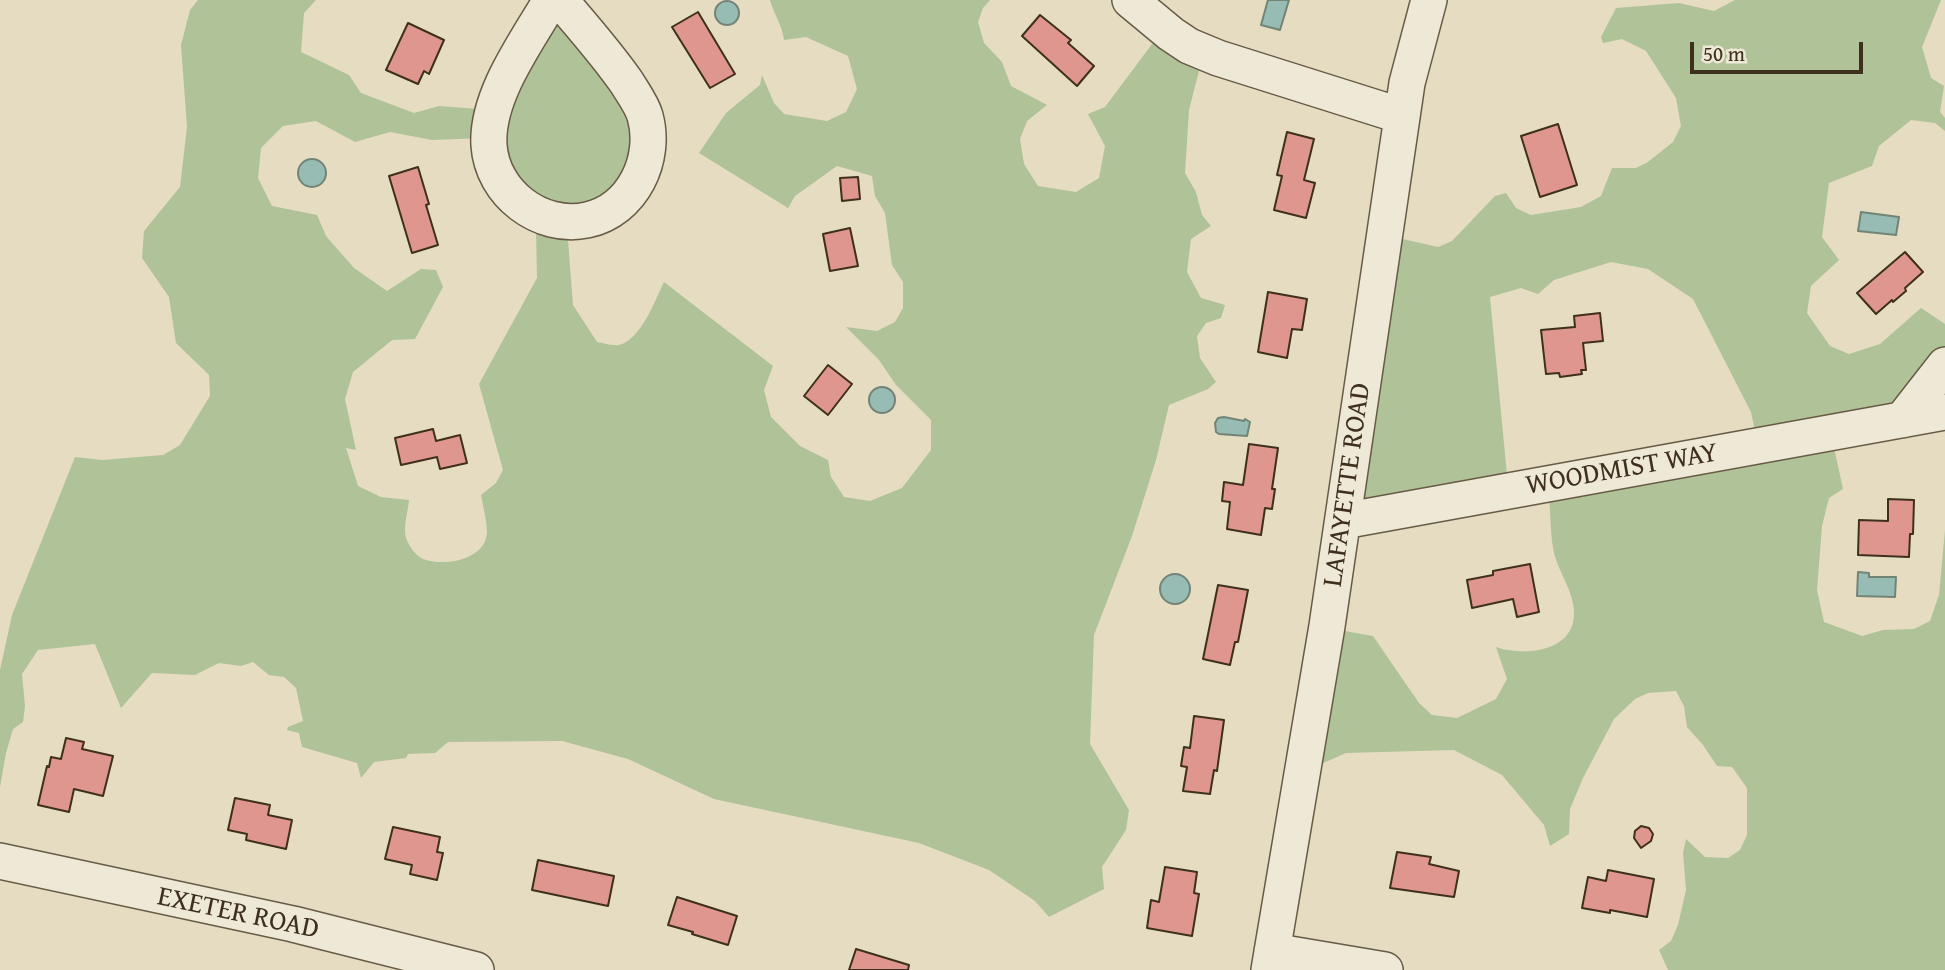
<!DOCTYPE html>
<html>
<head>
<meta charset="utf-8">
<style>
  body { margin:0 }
  #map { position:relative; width:1945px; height:970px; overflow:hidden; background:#e5dcc2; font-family:"Gentium Book Plus",serif }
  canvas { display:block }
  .scale { position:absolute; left:1690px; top:42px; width:173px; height:32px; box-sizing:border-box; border:4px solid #3e301d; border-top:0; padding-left:9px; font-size:21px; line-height:24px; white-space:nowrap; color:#3e301d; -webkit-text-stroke:5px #eee8d7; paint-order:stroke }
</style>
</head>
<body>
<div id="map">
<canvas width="1945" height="970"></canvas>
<div class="scale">50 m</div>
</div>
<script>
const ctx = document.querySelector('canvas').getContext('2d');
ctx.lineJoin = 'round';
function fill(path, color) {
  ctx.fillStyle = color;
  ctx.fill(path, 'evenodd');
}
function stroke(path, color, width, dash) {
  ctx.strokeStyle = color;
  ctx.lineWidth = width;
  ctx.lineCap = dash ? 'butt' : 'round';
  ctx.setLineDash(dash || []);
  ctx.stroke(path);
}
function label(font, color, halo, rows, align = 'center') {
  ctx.font = font + ' "Gentium Book Plus",serif';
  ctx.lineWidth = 5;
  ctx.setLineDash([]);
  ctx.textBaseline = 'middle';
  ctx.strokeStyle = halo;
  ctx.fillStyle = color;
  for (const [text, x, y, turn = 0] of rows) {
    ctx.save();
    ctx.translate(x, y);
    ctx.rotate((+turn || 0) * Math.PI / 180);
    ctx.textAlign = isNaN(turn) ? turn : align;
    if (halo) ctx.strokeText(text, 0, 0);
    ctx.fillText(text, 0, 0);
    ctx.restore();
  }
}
fill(new Path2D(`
  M198,0h118l-12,13 -3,39 48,23 12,18 53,20 25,-7 52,4 72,-103 65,81 20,81 -81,58 6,78 24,37c6,1 16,4 22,3 22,-5 36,-45 45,-63l109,84 -9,24 7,27 29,29 28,14 3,17 13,20 26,4 32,-13 29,-38v-30l-35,-35 -17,-25 -33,-33 31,4 18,-9 8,-14v-26l-11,-17 -7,-52 -10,-17 -3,-20 -35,-10 -42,30 -7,12 -89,-55 27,-40 34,-28 2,-10 12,28 10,11 43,7 19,-9 11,-23 -9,-33 -42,-19 -22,3c-2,-16 -10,-25 -14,-40h220l-7,8 -5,14 6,21 18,19 9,24 36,19 -20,16 -7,18 4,25 14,22 38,6 23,-14 6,-32 -17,-32 17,-7 53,-71 42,31 -11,43 -4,63 11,19 6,23 9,11 -20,13 -4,33 14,26 24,7 -4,13 -15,5 -9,13 3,22 16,24 -8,7 -39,16 -13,55 -24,76 -38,99 -4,109 39,66 -3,20 -24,37 2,22 -55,28 -14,-16 -46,-31 -70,-27 -205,-44 -86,-40 -66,-18 -114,1 -13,11 -27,1 -2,4 -32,4 -13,16 -4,-15 -55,-16 -3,-14 -12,-3 1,-3 15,-6 -7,-33 -12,-11 -15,-2 -16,-13 -12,4 -22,-3 -24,12 -43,-2 -31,35 -26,-64 -57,6 -16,24 3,32 -2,16 -10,7 -7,24 -6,34v-117l12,-55 63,-158 27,3 61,-5 17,-10 30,-49 -1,-21 -33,-32 -7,-46 -27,-39 2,-27 36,-44 7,-60 -6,-82 9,-35zM316,121l39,21 35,-10 42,8 52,-2 52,89 1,51 -58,106 24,86 -7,13 -15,12c2,11 6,26 6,38 -2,27 -43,34 -64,26 -8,-4 -14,-13 -17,-21 -3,-11 2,-27 3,-38l-28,-3 -23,-11 -12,-38 10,2 -11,-51 8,-27 39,-32 23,-1 28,-52 -7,-17 -15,-1 -34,22 -33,-23 -28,-32 -9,-21 -45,-9 -14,-28 3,-30 22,-22z
  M1735,0h206l-19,47 9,31 13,8 -4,26 5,6v13l-10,-8 -24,-3 -32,26 -7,20 -43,17 -7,54 17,23 -28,26 -4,27 23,33 19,8 31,-10 41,-36 24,16v55l-112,64 10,46 -14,9 -7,28 -5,64 7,32 38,14 21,-6 31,-1 16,-8 9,-26 6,-65v440h-277l-9,-20 12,-9 7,-16 8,-35 -3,-37 3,-14 19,18 23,1 12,-8 7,-15v-47l-15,-21 -15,-1 -14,-21 -16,-18 -3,-21 -8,-15 -28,2 -13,6 -21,20 -31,59 -13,31 -1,25 -19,12 -6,-21 -42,-50 -48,-25 -108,3 -41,18 23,-143 45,8 46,67 13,12 25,3 39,-19 11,-20 -11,-32c32,11 86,3 77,-43 -3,-18 -15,-34 -19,-51 -4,-18 -3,-37 -5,-55l210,-48 -8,-38 -58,-113 -45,-30 -37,-7 -57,18 -16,14 -17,-6 -31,9 19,199 -159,18 35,-279 53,12 14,-6 43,-45 11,-3 10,15 15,7 50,-8 20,-11 11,-28h24l12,-6 25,-20 8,-16 -5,-28 -30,-47 -24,-12 -19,4 -2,-6 15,-29 63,-5 35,8z`), '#b0c297');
const water = new Path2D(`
  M1268,0h21l-9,30 -19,-5z
  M715 13a12 12 0 1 1 24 0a12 12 0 1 1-24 0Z
  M298 173a14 14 0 1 1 28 0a14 14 0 1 1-28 0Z
  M1861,212l38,5 -3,18 -38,-4z
  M869 400a13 13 0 1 1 26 0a13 13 0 1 1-26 0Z
  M1224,417l20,4 1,-2 5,3 -3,14 -28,-2 -3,-2 -1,-9 3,-5z
  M1858,572l11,1v4h27l-1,20 -38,-1z
  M1160 589a15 15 0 1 1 30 0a15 15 0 1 1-30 0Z`);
fill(water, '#96bcb3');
stroke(water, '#738477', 2);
const building = new Path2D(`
  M698,12l37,62 -25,14 -38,-61z
  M1040,15l31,25 -3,3 26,23 -17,20 -55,-50z
  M408,23l36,17 -15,34 -5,-3 -6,13 -32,-14z
  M1558,124l19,61 -37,12 -19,-61z
  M1287,132l27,7 -10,41 11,3 -9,35 -32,-8 8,-34 -5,-1z
  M418,167l11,37 -3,1 12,40 -26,8 -23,-77z
  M858,177l2,22 -18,2 -2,-23z
  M850,228l8,38 -28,5 -7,-37z
  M1905,252l18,20 -18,16 1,3 -13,11 -1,-2 -16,14 -19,-21z
  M1268,292l39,7 -5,31 -10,-1 -5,29 -29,-6z
  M1600,313l3,28 -20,2 3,27h-5l1,4 -22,3 -1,-4 -13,1 -5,-44 34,-3 -1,-11z
  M828,365l24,19 -24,31 -24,-19z
  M433,429l3,12 24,-6 7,28 -27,6 -3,-12 -36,8 -6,-27z
  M1249,444l29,4 -6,41h3l-3,20 -7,-1 -4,27 -34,-6 3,-27 -8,-1 2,-19 19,3z
  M1888,499l26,1 -1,34h-3l-1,23 -51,-2 1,-35 29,1z
  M1530,564l9,48 -22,5 -4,-18 -41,9 -5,-28 26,-5v-4z
  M1218,585l30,5 -10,52h-3l-5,23 -27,-6z
  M1194,716l30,4 -7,51 -3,-1 -4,24 -27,-3 4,-24 -6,-1 3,-19 6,1z
  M66,738l18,4 -2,7 31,7 -10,40 -29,-7 -5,23 -31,-7 9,-39 2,1 2,-10 10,2z
  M235,798l35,7 -2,10 24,5 -6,29 -40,-9 1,-6 -19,-4z
  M1641,826l8,2 4,6 -2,7 -10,7 -7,-10 1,-7z
  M393,827l47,10 -3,15 6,1 -6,27 -27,-6 2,-9 -27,-6z
  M1397,852l34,5 -2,7 30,7 -5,26 -64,-9z
  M538,860l76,16 -6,30 -76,-16z
  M1165,867l32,5 -3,21 5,1 -7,42 -45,-8 4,-28 8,2z
  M1608,870l46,9 -7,38 -37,-7v3l-28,-5 6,-31 18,4z
  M677,897l60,19 -9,29 -36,-11 1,-2 -25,-7z
  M856,949l53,16 -1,5h-59z`);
fill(building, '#df968e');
stroke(building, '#3e301d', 2);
const minor = new Path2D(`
  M551,0c-24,41 -65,96 -62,145 3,48 51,85 98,75 46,-10 70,-61 58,-104 -3,-11 -12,-23 -18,-33 -20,-29 -44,-56 -67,-83
  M1130,0l41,34 18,12 29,12 184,58
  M1902,420l43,-55
  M1343,521l602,-109
  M0,861l293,63 183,46
  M1272,951l113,19
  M1269,970l58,-344 80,-543 22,-83`);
stroke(minor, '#685b46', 38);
stroke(minor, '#eee8d7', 35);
label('28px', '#3e301d', '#eee8d7', [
  ["WOODMIST WAY",1622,470,-10],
  ["LAFAYETTE ROAD",1348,485,-82],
  ["EXETER ROAD",238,914,12]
]);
</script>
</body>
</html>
